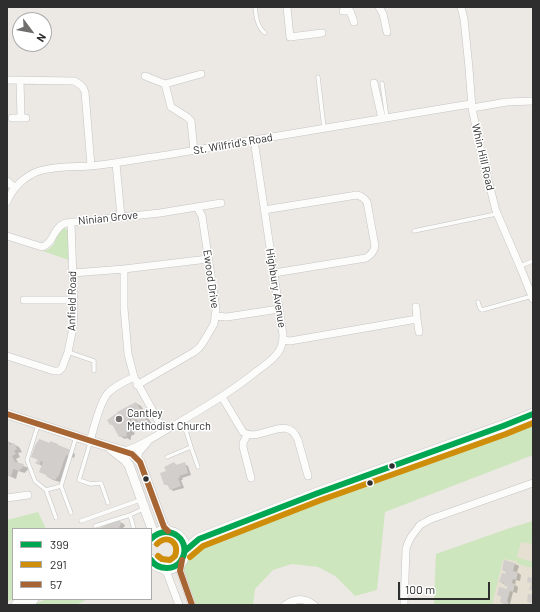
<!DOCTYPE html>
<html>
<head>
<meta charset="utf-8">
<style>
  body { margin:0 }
  #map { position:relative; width:540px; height:612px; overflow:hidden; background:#ece8e4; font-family:Barlow,sans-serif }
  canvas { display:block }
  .frame { position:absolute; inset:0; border:8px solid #2e2e2e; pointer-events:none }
  .legend { position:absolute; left:12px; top:528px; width:140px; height:72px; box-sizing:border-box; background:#fff; border:1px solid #ababab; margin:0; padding:5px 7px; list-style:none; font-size:12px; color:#2e2e2e }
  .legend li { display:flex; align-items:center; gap:8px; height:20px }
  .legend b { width:20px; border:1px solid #ababab }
  .north { position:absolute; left:12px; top:12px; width:40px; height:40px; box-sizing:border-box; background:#fff; border:1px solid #ababab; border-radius:50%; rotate:122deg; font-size:11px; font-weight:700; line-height:16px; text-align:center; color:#2e2e2e }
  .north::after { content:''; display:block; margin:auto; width:14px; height:18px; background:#706f6e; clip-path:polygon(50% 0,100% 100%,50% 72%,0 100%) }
  .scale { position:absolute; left:398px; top:582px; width:92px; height:18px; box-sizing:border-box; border:2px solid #2e2e2e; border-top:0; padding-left:5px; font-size:12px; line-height:14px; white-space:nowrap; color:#2e2e2e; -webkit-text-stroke:3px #fff; paint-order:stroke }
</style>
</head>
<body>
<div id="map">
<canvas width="540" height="612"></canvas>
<div class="frame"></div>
<ul class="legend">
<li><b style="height:5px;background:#00a651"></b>399</li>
<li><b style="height:5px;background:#cf8e09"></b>291</li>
<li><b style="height:5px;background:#a76534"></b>57</li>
</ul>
<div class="north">N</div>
<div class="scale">100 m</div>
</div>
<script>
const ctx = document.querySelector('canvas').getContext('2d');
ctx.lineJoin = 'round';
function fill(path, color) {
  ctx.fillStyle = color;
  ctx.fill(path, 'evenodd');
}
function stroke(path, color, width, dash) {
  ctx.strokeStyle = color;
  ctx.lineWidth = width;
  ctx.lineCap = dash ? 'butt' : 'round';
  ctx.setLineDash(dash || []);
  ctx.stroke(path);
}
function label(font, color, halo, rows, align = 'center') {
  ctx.font = font + ' Barlow,sans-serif';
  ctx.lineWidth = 3;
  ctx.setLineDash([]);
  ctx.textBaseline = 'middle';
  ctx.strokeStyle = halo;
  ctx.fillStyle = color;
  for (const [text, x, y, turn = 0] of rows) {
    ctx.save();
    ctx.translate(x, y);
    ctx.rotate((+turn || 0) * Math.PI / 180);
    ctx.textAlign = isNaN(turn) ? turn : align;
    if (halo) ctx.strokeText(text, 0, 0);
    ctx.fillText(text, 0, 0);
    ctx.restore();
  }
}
fill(new Path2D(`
  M533,521v84h-99l2,-51 74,-26z`), '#e6e0d3');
fill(new Path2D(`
  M62,228h3l4,4 2,29 -28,-10 6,-2 5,-5 2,-7z
  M533,414v41l-148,57 -8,78 -22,6 -20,-20 -17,-9 -26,-3 -19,6 -18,19 -2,16h-61l-12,-34 19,-32z
  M38,512l8,17h-33v70l-6,3v-82z
  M533,521v23l-12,-2 -4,15 16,5v6l-15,-4 -2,-3 -13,-2 -11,46h-58l2,-51 74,-26z
  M47,599h41l-12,6h-45z`), '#cee6be');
fill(new Path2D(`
  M136,403l5,3 12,20 -6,4 -5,-3 -3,-5 -1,1 -6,-3 2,4 -2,1 3,6 -1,1 1,2 -4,2v3l-1,1 -3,-2 -2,1 -5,-3 -6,-10 -3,-2z
  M7,441l12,6 3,5 -4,1 2,4 -4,2 3,5 9,4 -1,3h-1l-1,2 -7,-2 -2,8 -9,-4z
  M70,451l5,3 -1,4 -3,-1 -7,21 -4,4 -7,-2 -5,-3 -6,-11 -5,-3 2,-3z
  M174,463l4,3 6,-2 4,2 3,9 -9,3 1,2h-2l3,8 -11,3 -2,-2 -2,-4h-2l-2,-1 2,-13z
  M118,521l6,3 1,2 -3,3h-21z
  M505,561l10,3 4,2 -2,6 4,3 -1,6 -4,-1 -1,5 3,2 -1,6 -4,-1 -3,12 1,1h-5l-5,-3 1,-5 -4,-3 9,-4 1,-3 -7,-5 5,-7 1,-3 -4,-2z`), '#0003');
fill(new Path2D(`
  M136,402l12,21 -7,4 -5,-8 -4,2 -3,-6 -2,1 3,5 -2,1 3,6 -1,1 1,2 -5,2 1,3 -3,1 -2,-1 -3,1 -7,-13 -2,1 -3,-5 10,-7v-1z
  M7,439l3,6 4,-2 3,6 -3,2 2,3 -4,2 3,6 9,2 -2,5h-2v2l-7,-2 -2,8 -4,-2z
  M39,439l11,4v-2l8,3v1l13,5 -2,6 -3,-1 -7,20 -4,5 -8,-3 -1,-2 -7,-3 4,-10 -2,-1 -2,4 -4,-2 3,-3 -7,-3 5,-14h1z
  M174,462l2,3 9,-3 3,11 -9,3 1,2h-2l3,8 -11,4 -3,-6 -3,1 -4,-12 6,-2 -2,-4z
  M118,520l2,1 1,3 -2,3 1,2h-23l14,-6 1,-2z
  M504,560l11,3 -2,8 5,1 -2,8 -3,-1 -1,4 3,1 -2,8 -3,-1 -3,10 2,4h-4v-1l-5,-2 1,-6 -4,-1 2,-8 8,2v-3l-3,-1v-2l-5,-1 3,-9 3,1 1,-3 -4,-1z
  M528,577l5,1v12h-4l2,-7 -4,-1z
  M528,594l5,1v10h-2l1,-2 -5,-1z`), '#d1cecb');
const service = new Path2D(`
  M255,7c1,9 2,20 10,26
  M318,77l6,51
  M382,83l5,35
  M414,231l82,-17
  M520,266l13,-5
  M478,302l2,6 2,2 50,-14
  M68,352l26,9v10
  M38,425l-11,35 8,21 11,9 15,-4 10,27
  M90,443l-11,37 12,4 10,-1 7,20
  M191,447l7,20
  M167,457l24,-10 -4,-13 -6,-13
  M61,486l15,-49
  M46,490l10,28
  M81,521l59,-21
  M95,526l35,-11
  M134,529l-4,-14 15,-7`);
const minor = new Path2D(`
  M287,7l3,30 32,-4
  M379,7l4,7 4,18
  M461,7l3,12 5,49 3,40 9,44 15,59 25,58 12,30
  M343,11h7l4,11
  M145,76l20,8 36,-10
  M7,80l67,1c6,3 9,5 11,11l6,74
  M20,80l1,38
  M374,83l8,36
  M165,84l6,23 16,10 4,4 3,30
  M472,108l35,-6 26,-1
  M12,118h14
  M116,163l5,54
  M7,181l8,7
  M7,202c5,-14 18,-26 32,-31 16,-5 34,-4 51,-5 21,-2 42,-6 63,-9 34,-5 68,-12 101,-17 66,-11 132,-22 198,-33l19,-3
  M264,210l93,-15c5,1 7,3 10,7l8,44c-1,6 -4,9 -9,12l-92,15
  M7,236l35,11c14,-6 9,-17 23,-24l95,-10 61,-10
  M124,269v39l4,46 6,23 30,54
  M73,273l51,-4 84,-10
  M24,300h49
  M416,307l1,12
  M215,316l12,1 52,-8
  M283,340l7,1 127,-22 2,13
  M7,356l47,15h5l3,-3 6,-16 5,-24 1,-18 -3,-88
  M137,385l57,-33 5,-4 5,-7 10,-17 2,-14 -1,-8 -13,-86 -5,-9
  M222,397l21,35c17,12 44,-20 55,8l10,36
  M247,435l-4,8v4l8,31
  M90,441c4,-13 9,-36 17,-47 7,-8 17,-12 27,-17
  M124,451c17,-4 34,-17 49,-25 29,-17 58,-34 84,-55 7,-5 14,-10 19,-16 5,-5 7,-13 7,-20l-29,-195
  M137,459l2,-7 8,-9
  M7,498l21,-3
  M182,560l-2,11 12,34
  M162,568l5,5 12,32
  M285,605c10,-7 20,-7 29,0
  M404,605l2,-56 2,-6 3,-6 9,-12 11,-6 102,-36`);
const tertiary = new Path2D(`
  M7,414l83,27 34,10 8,3 8,8 21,57 3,8 4,4
  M111,449l14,11 4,5 23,64 -1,10`);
const secondary = new Path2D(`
  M151,539c5,-6 12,-9 19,-7 23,5 17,40 -6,36 -6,-1 -10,-3 -13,-8
  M185,551l14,-12 119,-46 185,-67 30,-12
  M17,605l16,-6`);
stroke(service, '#c5c4c5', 4.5);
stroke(minor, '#c5c4c5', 8);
stroke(tertiary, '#c5c4c5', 10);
stroke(secondary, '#c5c4c5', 12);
stroke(service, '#fcfcfb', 3.5);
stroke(minor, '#fcfcfb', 7);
stroke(tertiary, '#fcfcfb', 9);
stroke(secondary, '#fcfcfb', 11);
stroke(new Path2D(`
  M151,539c18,-19 44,4 29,23 -3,4 -8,6 -13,6 -7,0 -12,-2 -16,-8
  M185,551l14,-12 119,-46 185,-67 30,-12`), '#00a651', 6);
stroke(new Path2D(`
  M157,544c10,-10 23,-2 18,12l-5,4 -8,-1 -4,-3
  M190,557l13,-11 118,-46 185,-66 27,-11`), '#cf8e09', 6);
stroke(new Path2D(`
  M7,414l125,40 8,8 24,65 4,4
  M182,560l-2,11 12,34`), '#a76534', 6);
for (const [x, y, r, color] of [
  [119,419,4,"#706f6e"],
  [392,466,3.5,"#2e2e2e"],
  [146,479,3.5,"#2e2e2e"],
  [370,483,3.5,"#2e2e2e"]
]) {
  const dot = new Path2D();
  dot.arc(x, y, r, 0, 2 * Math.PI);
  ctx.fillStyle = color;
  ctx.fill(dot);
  stroke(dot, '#fff', 1.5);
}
label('11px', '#2e2e2e', '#fff', [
  ["St. Wilfrid's Road",233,144,-10],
  ["Whin Hill Road",483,157,77],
  ["Ninian Grove",108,218,-6],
  ["Ewood Drive",211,279,82],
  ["Highbury Avenue",276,288,81],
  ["Anfield Road",72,301,-89]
]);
label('11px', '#2e2e2e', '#fff', [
  ["Cantley",127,413],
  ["Methodist Church",127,426]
], 'left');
</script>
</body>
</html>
